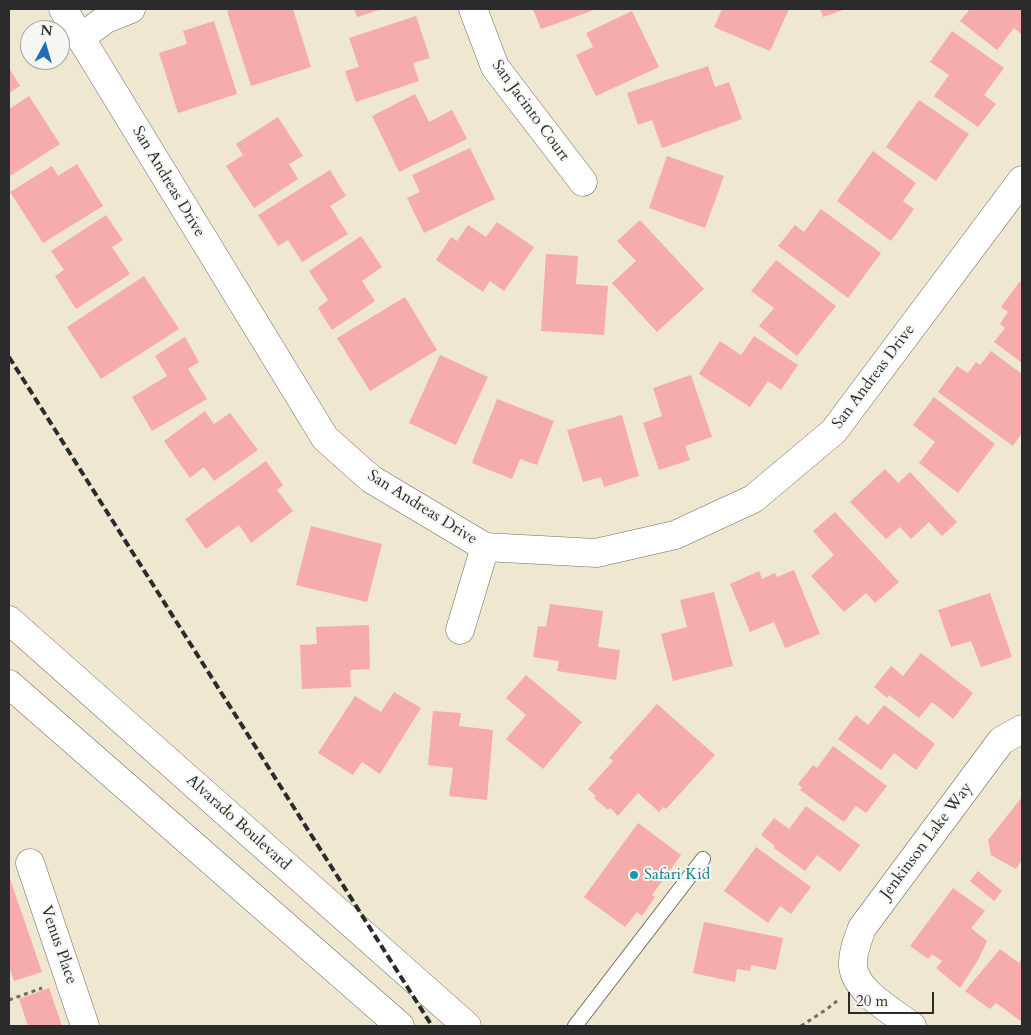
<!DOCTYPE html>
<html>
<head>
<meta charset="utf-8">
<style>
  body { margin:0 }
  #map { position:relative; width:1031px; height:1035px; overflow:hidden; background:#efe7d0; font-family:Cardo,serif }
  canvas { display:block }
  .frame { position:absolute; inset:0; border:10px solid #2b2b2b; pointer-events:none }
  .north { position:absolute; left:20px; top:20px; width:50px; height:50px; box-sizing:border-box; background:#f6f6f2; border:1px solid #a5a5a2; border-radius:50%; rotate:6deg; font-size:14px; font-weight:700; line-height:20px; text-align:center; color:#2b2b2b }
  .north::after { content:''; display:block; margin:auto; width:18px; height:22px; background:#1f6fb2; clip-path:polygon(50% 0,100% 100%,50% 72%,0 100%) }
  .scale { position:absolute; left:848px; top:992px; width:86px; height:22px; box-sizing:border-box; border:2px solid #2b2b2b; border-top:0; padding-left:6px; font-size:15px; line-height:18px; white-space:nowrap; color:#2b2b2b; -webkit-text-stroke:4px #f6f6f2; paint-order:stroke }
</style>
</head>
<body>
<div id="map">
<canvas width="1031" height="1035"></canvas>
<div class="frame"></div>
<div class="north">N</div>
<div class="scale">20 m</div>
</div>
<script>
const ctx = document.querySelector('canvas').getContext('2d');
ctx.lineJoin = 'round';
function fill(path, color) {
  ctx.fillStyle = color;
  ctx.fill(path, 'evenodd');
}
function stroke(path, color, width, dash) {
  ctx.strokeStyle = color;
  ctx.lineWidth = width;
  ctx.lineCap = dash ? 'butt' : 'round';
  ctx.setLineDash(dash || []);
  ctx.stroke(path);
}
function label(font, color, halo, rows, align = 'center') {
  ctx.font = font + ' Cardo,serif';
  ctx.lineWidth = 4;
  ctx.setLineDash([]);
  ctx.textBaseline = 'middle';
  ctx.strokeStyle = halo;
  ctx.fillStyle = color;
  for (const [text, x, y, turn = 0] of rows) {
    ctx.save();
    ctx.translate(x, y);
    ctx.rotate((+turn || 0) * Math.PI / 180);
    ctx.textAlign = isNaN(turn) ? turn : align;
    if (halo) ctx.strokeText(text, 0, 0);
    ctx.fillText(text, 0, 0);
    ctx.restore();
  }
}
fill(new Path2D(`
  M235,9h58l18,58 -60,19 -24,-75z
  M354,9h28l-25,8z
  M533,9h64l-56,20z
  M722,9h67l-19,42 -56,-24z
  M820,9h26l-23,8z
  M970,9h52v26l-8,-7 -17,22 -37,-29z
  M632,11l27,56 -63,29 -20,-41 17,-8 -7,-14z
  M416,16l14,42 -17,5 6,18 -63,21 -11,-31 14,-4 -10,-29z
  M214,21l23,73 -59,19 -19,-60 28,-9 -4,-13z
  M952,31l52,37 -20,27 12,9 -18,23 -44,-31 15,-21 -19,-13z
  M708,66l7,21 14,-5 13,37 -80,29 -10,-28 -14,5 -11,-32z
  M9,68l11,18 -11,7z
  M415,94l14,28 23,-12 15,29 -68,33 -27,-56z
  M29,96l31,48 -50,32 -1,-3v-64z
  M919,100l50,34 -33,47 -50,-34z
  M278,117l25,39 -14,8 9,15 -44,29 -28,-42 17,-11 -7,-11z
  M470,148l25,51 -71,34 -17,-35 13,-6 -8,-17z
  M873,151l43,32 -13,18 11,8 -23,32 -54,-40z
  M667,156l57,20 -19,52 -56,-20z
  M77,164l26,42 -60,37 -33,-51 42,-26 6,10z
  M330,170l16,26 -16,10 18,28 -46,28 -14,-22 -10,6 -20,-31z
  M821,209l60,44 -33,45 -70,-52 17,-21 9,7z
  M106,215l17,25 -11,7 18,27 -54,35 -21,-33 9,-6 -13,-19z
  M640,220l64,69 -47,43 -45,-49 24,-22 -19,-20z
  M497,222l37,25 -30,44 -14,-10 -7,11 -47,-32 15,-23 6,4 11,-16 18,12z
  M361,236l21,31 -20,14 13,20 -43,29 -14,-22 10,-8 -19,-29z
  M546,254l32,2 -2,28 32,2 -4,49 -63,-4z
  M776,260l60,46 -39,50 -38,-30 15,-18 -23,-17z
  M144,276l35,53 -78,50 -34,-52z
  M1020,281l2,2v80l-28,-21 11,-14 -5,-4 8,-12 -7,-5z
  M405,297l32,53 -67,41 -33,-53z
  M754,336l44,29 -17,25 -13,-9 -18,26 -51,-33 21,-33 21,14z
  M185,337l14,25 -11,7 19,30 -55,32 -20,-34 35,-21 -12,-20z
  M991,351l31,23v59l-9,13 -75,-54 19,-26 11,7 8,-11 4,3z
  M440,355l48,22 -32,68 -47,-22z
  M691,375l21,62 -27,9 5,14 -31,10 -16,-47 19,-7 -9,-28z
  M934,397l61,47 -37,49 -39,-30 16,-21 -22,-17z
  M497,399l57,22 -17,44 -17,-6 -8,20 -40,-16z
  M205,411l9,13 16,-11 28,37 -44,31 -10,-14 -14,11 -26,-37z
  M622,415l17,61 -35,11 -3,-10 -18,5 -16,-52z
  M266,461l17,24 -6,5 16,21 -42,32 -12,-18 -33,24 -21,-30z
  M885,469l13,14 12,-11 47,50 -15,14 -13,-14 -18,17 -11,-12 -14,12 -36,-37z
  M835,512l64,70 -24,21 -9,-10 -22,19 -33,-36 23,-21 -21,-24z
  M311,526l71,18 -15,58 -71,-17z
  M794,570l26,64 -35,14 -11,-26 -24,10 -20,-48 29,-13 3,8 13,-6 2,4z
  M714,592l19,74 -60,15 -12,-47 26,-7 -7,-27z
  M990,593l22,64 -31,10 -10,-26 -20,6 -13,-37z
  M550,604l53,7 -5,36 22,3 -4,30 -59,-9 2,-10 -26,-4 5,-31 8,1z
  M369,625l1,44 -20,1 1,17 -49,2 -2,-44 17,-1 -1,-17z
  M921,653l52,40 -20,26 -21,-17 -13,16 -30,-23 -2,3 -13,-11 17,-21 12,10z
  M526,675l56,47 -39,47 -37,-30 20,-24 -20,-17z
  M394,692l27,16 -41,66 -18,-12 -9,13 -35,-22 37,-57 26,16z
  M657,704l58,51 -49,54 -3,-2 -4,5 -21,-19 -20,23 -8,-8 -2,2 -14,-12 2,-2 -8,-7 25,-28 -4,-3z
  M884,705l51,39 -19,26 -22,-17 -13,17 -43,-31 18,-24 12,10z
  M433,711l28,2 -2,13 34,4 -6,70 -38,-4 4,-28 -25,-3z
  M833,746l54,40 -21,27 -10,-7 -12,16 -44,-32 2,-2 -4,-4 15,-19 4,3z
  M1022,797v63l-6,9 -25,-14 -3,-15z
  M806,806l54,39 -20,27 -23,-17 -12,16 -31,-23 1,-2 -14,-11 13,-17 15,11z
  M638,823l43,32 -29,40 3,2 -13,19 -5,-4 -12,15 -41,-30z
  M756,847l55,40 -20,27 -11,-8 -12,17 -44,-32z
  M978,871l24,20 -8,10 -24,-20z
  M9,876l33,96 -28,9 -5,-14z
  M953,888l32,23 -14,17 16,13 -9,19 -18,28 -24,-20 6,-7 -10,-7 -4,5 -18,-13z
  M704,922l79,16 -7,32 -25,-5 -1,6 -13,-2 -2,13 -42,-9z
  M1000,949l19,14 3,-5v64l-26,-19 -6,6 -25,-18z
  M49,988l13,38h-34l-9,-27z`), '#f6acaa');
const service = new Path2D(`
  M575,1026l128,-167`);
const minor = new Path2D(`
  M473,9l22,58 88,115
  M80,38l26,-19 25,-10
  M460,630l25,-83
  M30,863l55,163
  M912,1026c-19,-14 -57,-35 -59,-60 -1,-13 5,-27 9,-38l139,-187 21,-12`);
const tertiary = new Path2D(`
  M63,9l262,429 46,41 114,68 111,6 79,-18 78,-36 81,-68 188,-251`);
const secondary = new Path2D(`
  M9,620l458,406
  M9,684l391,342`);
stroke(service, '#706d65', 16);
stroke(minor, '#706d65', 29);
stroke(tertiary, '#706d65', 29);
stroke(secondary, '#706d65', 29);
stroke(new Path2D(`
  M9,1000l33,-12
  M801,1026l26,-17 10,-8`), '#706d65', 3, [4, 4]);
stroke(service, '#fff', 14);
stroke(minor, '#fff', 28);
stroke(tertiary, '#fff', 28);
stroke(secondary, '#fff', 28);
stroke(new Path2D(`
  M9,357l423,669`), '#2b2b2b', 4, [8, 4]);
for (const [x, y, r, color] of [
  [634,875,5,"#0f9aa8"]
]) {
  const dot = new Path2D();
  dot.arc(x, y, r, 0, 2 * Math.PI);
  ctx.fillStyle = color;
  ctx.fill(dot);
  stroke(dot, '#f6f6f2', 2);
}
label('16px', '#2b2b2b', '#f6f6f2', [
  ["San Jacinto Court",530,111,54],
  ["San Andreas Drive",168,182,59],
  ["San Andreas Drive",874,377,-53],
  ["San Andreas Drive",422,508,32],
  ["Alvarado Boulevard",238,823,42],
  ["Jenkinson Lake Way",927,841,-53],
  ["Venus Place",58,945,71]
]);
label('16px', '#0d838f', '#f6f6f2', [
  ["Safari Kid",644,875]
], 'left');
</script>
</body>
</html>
